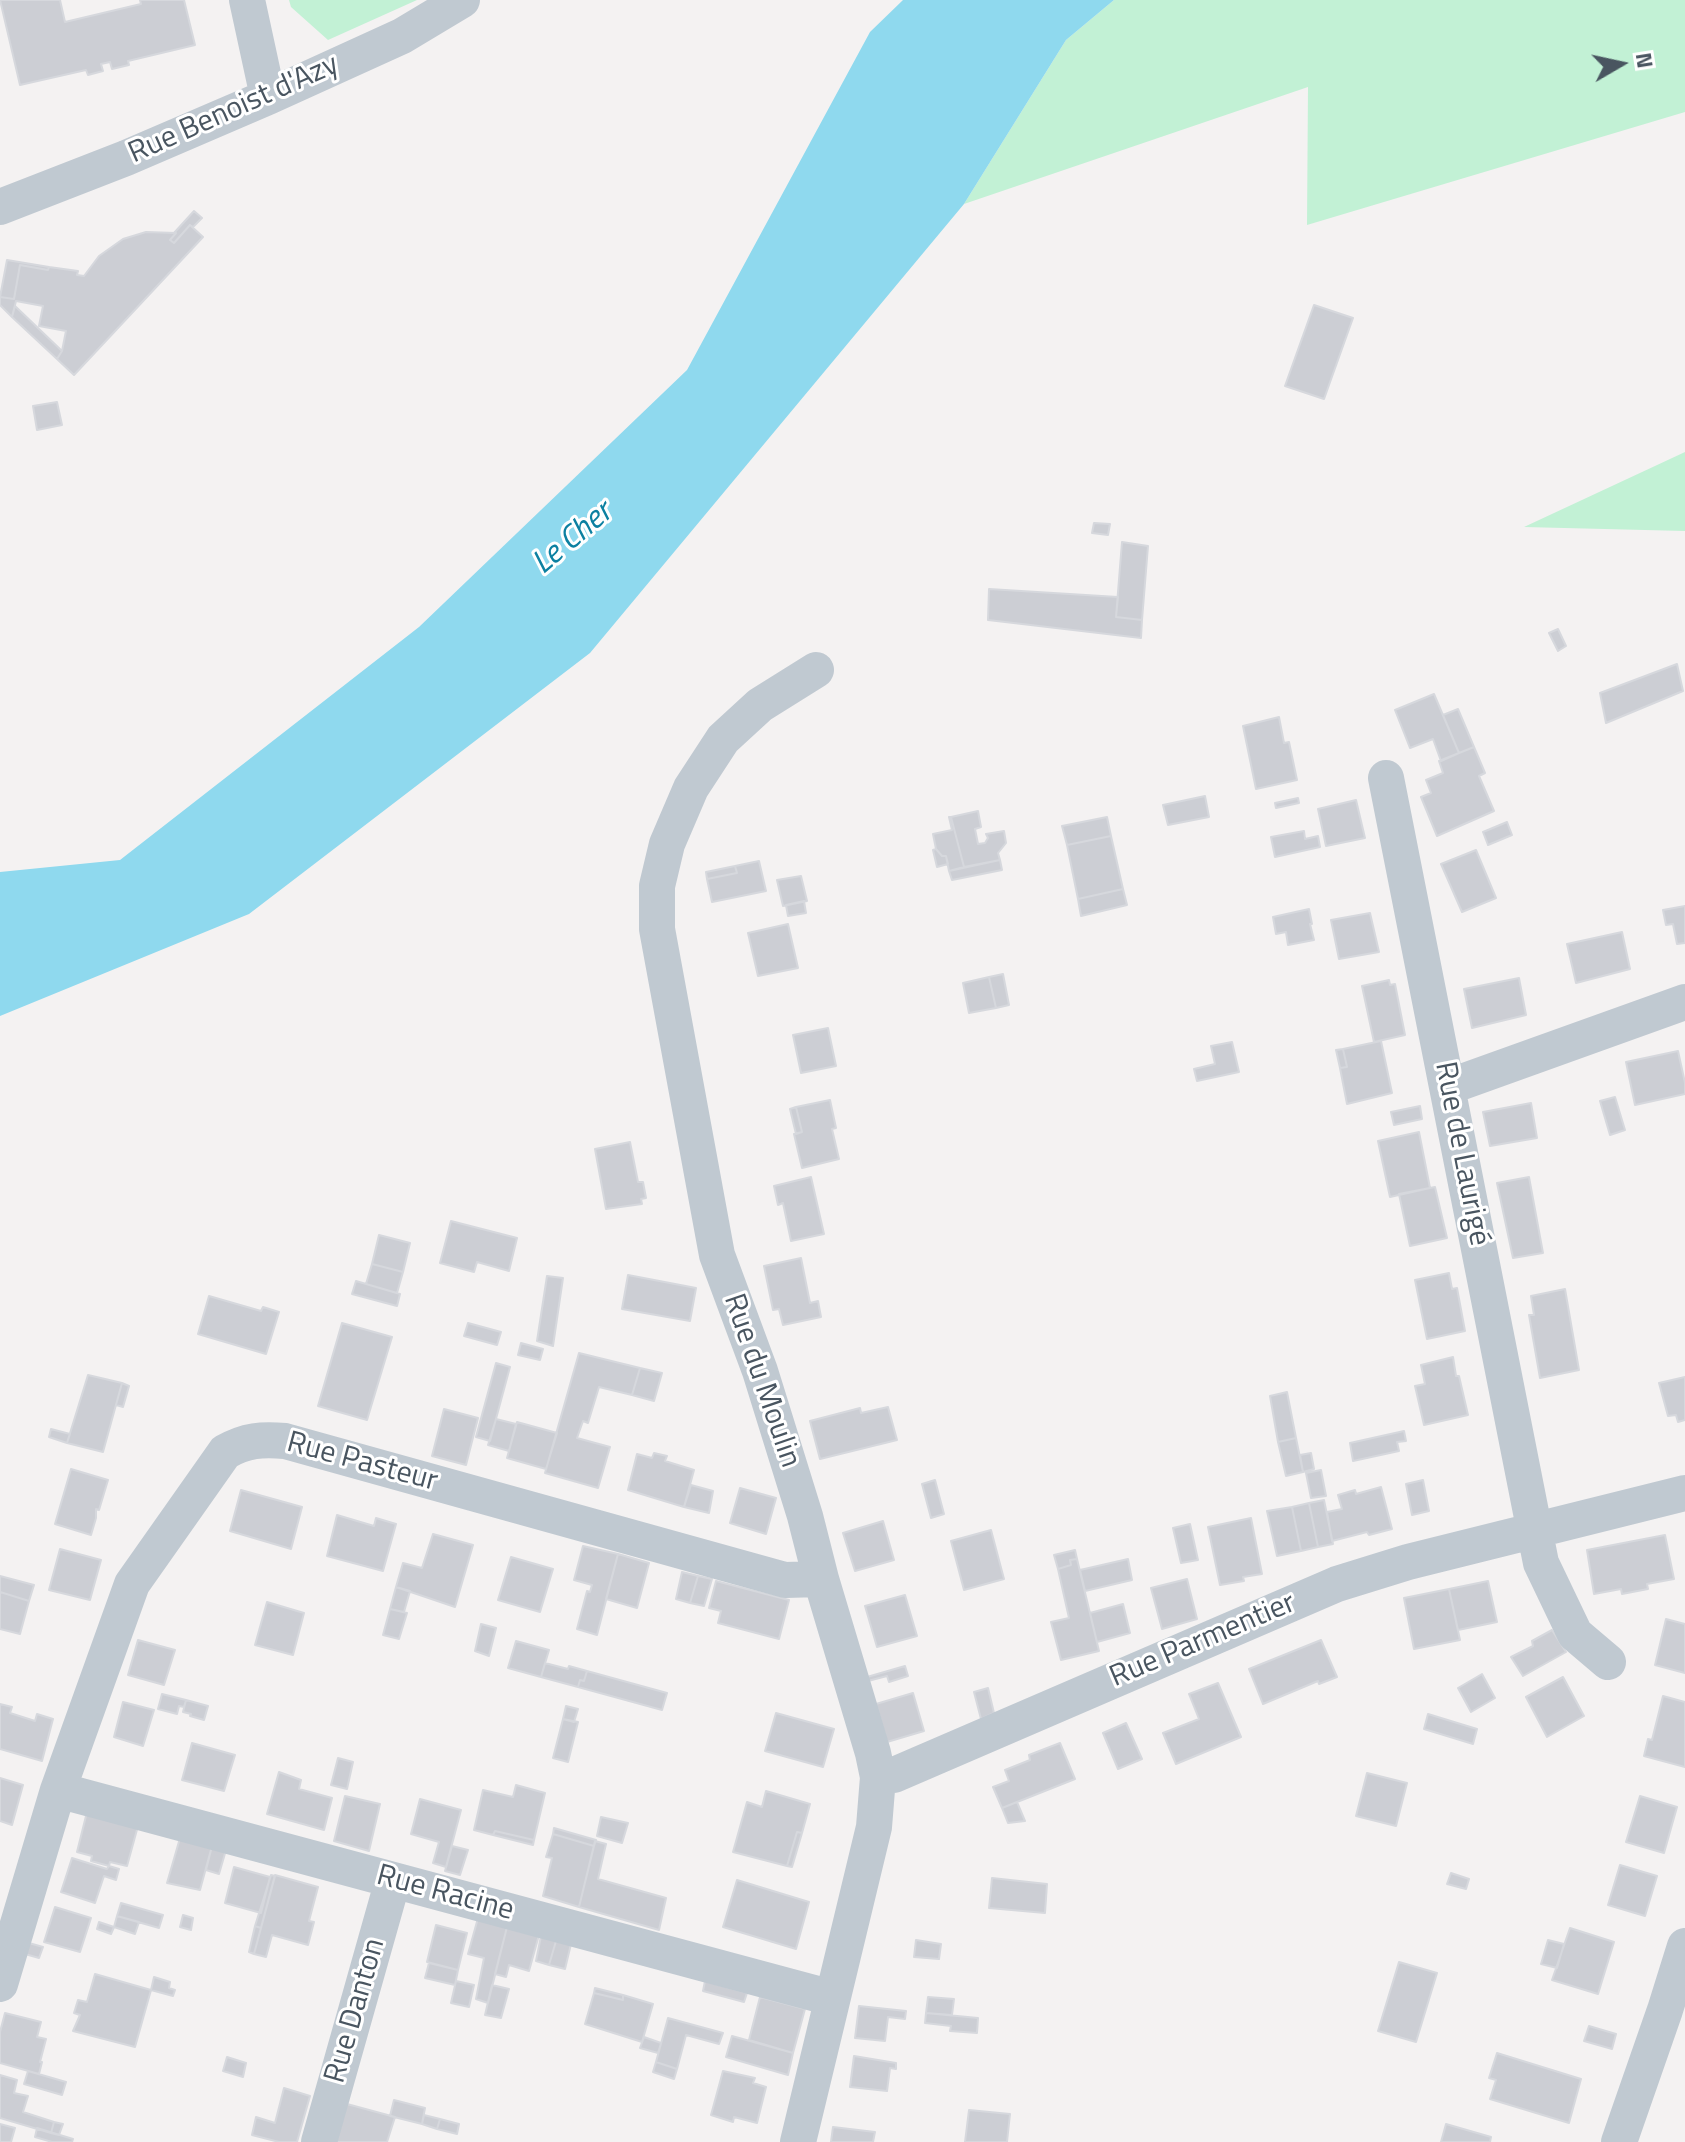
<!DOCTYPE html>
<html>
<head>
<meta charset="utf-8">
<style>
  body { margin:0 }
  #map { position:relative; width:1685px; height:2142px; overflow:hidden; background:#f4f2f2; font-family:"Titillium Web",sans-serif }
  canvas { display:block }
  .north { position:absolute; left:1581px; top:24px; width:80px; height:80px; -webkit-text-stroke:6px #fff; paint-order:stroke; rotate:81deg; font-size:22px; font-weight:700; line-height:32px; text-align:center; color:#495560 }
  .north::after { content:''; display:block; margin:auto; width:28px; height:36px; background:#495560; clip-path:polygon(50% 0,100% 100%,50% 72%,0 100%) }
</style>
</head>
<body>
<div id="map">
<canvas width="1685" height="2142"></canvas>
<div class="north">N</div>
</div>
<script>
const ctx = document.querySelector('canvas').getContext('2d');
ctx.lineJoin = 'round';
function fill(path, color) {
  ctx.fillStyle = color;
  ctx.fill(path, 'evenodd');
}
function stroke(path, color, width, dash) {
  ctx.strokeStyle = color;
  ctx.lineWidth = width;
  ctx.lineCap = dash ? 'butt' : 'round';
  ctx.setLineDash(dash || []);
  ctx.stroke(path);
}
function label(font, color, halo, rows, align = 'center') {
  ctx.font = font + ' "Titillium Web",sans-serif';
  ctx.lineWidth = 6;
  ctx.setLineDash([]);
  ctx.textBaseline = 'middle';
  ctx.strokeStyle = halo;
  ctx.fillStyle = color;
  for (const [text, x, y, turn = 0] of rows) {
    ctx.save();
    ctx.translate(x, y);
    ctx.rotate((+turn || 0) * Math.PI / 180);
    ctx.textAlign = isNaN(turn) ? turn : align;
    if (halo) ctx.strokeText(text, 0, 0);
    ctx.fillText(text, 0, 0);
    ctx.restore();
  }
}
fill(new Path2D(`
  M289,0h128l-89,40 -37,-33z
  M1114,0h571v112l-378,113 1,-138 -344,117 102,-164z
  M1685,452v79l-161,-4z`), '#c2f1d5');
fill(new Path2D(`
  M903,0h211l-48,40 -102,164 -374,449 -341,261 -249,102v-144l120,-12 299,-233 268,-257 183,-338z`), '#8fd9ee');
const building = new Path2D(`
  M0,0h60l5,22 76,-18 -1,-4h44l11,45 -67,16 1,4 -17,4 -2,-7 -9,2 2,7 -15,4 -2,-5 -66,15z
  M194,211l8,7 -9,9 -3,-2 -16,18 -4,-3 6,-7h-2z
  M190,225l13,12 -129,138 -17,-16 5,-8 4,-20 -27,-5 4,-20 -27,-5 -4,16 -12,-12v-8l14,2 6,-34 28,5 1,-3 29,4 -1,4 7,1 15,-20 24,-17 23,-7 30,1 -6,7 4,3z
  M7,260l42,7 -1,3 -28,-5 -6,34 -14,-2z
  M1314,305l39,13 -29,81 -39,-13z
  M15,306l47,45 -5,8 -45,-42z
  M57,402l5,23 -25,5 -4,-24z
  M1094,523l16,1 -2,11 -16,-2z
  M1122,542l26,4 -6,74 -26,-3z
  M989,589l129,8 -2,20 26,3 -1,18 -153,-18z
  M1558,629l8,17 -8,5 -9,-18z
  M1677,664l6,27 -77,32 -6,-30z
  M1434,694l25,59 -18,8 -8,-22 -23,9 -15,-38z
  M1458,709l16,38 -15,6 -16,-38z
  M1279,717l5,26 5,-1 8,38 -41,9 -13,-63z
  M1474,747l11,26 -6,3 15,35 -57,25 -16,-39 10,-4 -5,-13 17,-7 -4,-12z
  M1205,796l4,21 -41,8 -5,-20z
  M1298,798l1,5 -23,5 -1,-5z
  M1356,800l9,38 -39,8 -8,-37z
  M978,811l3,16 -6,2 3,15 7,-1 3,-5 -2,-4 18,-3 2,12 -8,10 2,7 -36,7 -13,-50z
  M949,817h2l13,50 -15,4 -3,-15h-4l-6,-7 -3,-15 19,-4z
  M1107,817l4,19 -44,9 -5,-19z
  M1507,822l5,13 -24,10 -5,-13z
  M1304,831l1,8 13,-3 2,11 -45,10 -4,-20z
  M1111,836l12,53 -45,10 -11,-54z
  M936,849l6,7h4l2,8 -11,3 -4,-17z
  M1476,850l20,48 -34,14 -21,-48z
  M1000,860l2,10 -50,10 -3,-9z
  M759,861l7,30 -54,11 -5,-23 30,-6 -2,-7z
  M735,866l2,7 -30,6 -1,-7z
  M801,876l6,25 -24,5 -6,-26z
  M1123,889l4,16 -46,11 -3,-17z
  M804,901l2,12 -18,3 -2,-11z
  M1685,906v37l-8,1 -4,-20 -7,1 -3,-15z
  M1309,909l3,15h-2l4,16 -26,5 -2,-13 -10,2 -3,-17z
  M1370,913l9,39 -40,7 -8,-39z
  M788,924l10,44 -40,8 -10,-43z
  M1622,932l8,37 -54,14 -9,-39z
  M1003,974l6,31 -13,3 -7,-31z
  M989,977l7,31 -27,5 -6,-30z
  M1519,978l7,37 -54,13 -8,-39z
  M1389,980l1,5 5,-1 10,51 -31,7 -12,-56z
  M828,1028l8,38 -35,7 -8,-38z
  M1381,1041l11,52 -45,11 -7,-36 7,-1 -4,-18z
  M1232,1042l7,30 -42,9 -3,-12 21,-5 -4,-18z
  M1343,1049l4,18 -7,1 -4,-18z
  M1678,1051l7,32v11l-50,11 -9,-43z
  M1615,1097l10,33 -15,5 -10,-34z
  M830,1100l6,28 -4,1 7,30 -37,9 -8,-34 8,-2 -6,-25z
  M1531,1103l6,35 -47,8 -7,-34z
  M1420,1106l2,13 -28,6 -3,-13z
  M796,1107l6,25 -6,2 -6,-25z
  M1419,1132l11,56 -40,9 -12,-56z
  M630,1142l8,40h5l3,16 -5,1 1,5 -36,5 -11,-60z
  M811,1177l13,57 -33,7 -8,-38 -5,2 -4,-19z
  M1529,1177l14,76 -30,5 -16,-75z
  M1435,1187l12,51 -37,8 -11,-52z
  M451,1221l66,17 -8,33 -32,-9 -3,10 -34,-9z
  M379,1235l31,8 -7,29 -31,-8z
  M801,1258l9,45 8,-2 3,16 -38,8 -4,-16 -6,1 -9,-44z
  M372,1264l31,8 -6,21 -31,-9z
  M1449,1273l3,16 5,-1 8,43 -38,8 -12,-59z
  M628,1275l68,13 -6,33 -68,-12z
  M547,1276l16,2 -10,68 -16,-5z
  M356,1281l44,13 -3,12 -45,-12z
  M1565,1289l14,81 -39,8 -11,-63h5l-3,-19z
  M209,1296l52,15 2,-4 16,5 -13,42 -68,-20z
  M342,1323l50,14 -25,83 -49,-14z
  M468,1323l33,9 -4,13 -33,-9z
  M521,1343l22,6 -3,11 -22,-5z
  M579,1353l61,15 -8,27 -33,-8 -11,36 -5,-2 -6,17 33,9 -12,41 -53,-15z
  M1453,1357l3,19h3l9,39 -44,10 -9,-39 10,-2 -4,-19z
  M496,1363l14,4 -20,74 -14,-4z
  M640,1368l22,5 -8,28 -22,-6z
  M88,1375l34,8 -19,69 -36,-9z
  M1685,1377v43l-7,2 -2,-7 -8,1 -9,-33z
  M122,1383l7,3 -6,21 -7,-2z
  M1287,1392l9,46 -18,4 -8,-46z
  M888,1407l9,33 -77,19 -10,-38 50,-13 1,5z
  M444,1409l34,9 -12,47 -34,-9z
  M496,1419l20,5 -7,27 -21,-6z
  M517,1422l40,11 -11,36 -39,-11z
  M51,1429l19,5 -3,9 -18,-6z
  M1404,1431l2,10 -9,1 2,9 -46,10 -3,-18z
  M1296,1438l7,34 -17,4 -8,-34z
  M654,1453l13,3 -2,5 29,9 -10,37 -56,-17 9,-36 15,4z
  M1311,1453l3,16 -11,3 -3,-17z
  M71,1469l37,11 -9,30 -3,-1v9l-5,17 -36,-11z
  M1321,1470l5,26 -15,2 -5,-25z
  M935,1480l9,34 -13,4 -9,-34z
  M1423,1480l6,31 -17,4 -6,-31z
  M691,1485l22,6 -4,22 -25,-6z
  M1381,1487l11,42 -23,6 -2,-3 -35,9 -5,-29 15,-3 -4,-14 17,-5 1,4z
  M740,1488l36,10 -10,36 -36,-11z
  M241,1490l61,17 -11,42 -61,-18z
  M1324,1500l9,44 -15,3 -9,-44z
  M1309,1503l9,44 -17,4 -9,-44z
  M1292,1507l9,44 -24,5 -10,-45z
  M337,1515l37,11 2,-8 20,6 -13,47 -56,-15z
  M1251,1518l11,56 -19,3 1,4 -24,4 -12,-58z
  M883,1521l11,39 -39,11 -12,-38z
  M1190,1524l8,36 -17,3 -8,-35z
  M991,1530l13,49 -40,11 -13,-49z
  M433,1534l40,11 -18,62 -59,-20 7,-24 19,5z
  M1665,1535l9,44 -27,5 1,5 -26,5 -1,-5 -27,5 -7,-44z
  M583,1546l35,8 -21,81 -20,-6 10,-38 3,1 2,-7 -18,-5z
  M60,1549l41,11 -11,40 -41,-10z
  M1075,1550l2,9 -7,1 1,5 -13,4 -4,-14z
  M618,1554l31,9 -12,45 -31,-9z
  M511,1557l42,12 -13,43 -42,-12z
  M1077,1559l22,92 -38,9 -10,-38 18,-4 -11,-49 13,-4 -1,-5z
  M1128,1559l4,21 -47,11 -5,-21z
  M682,1572l16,4 -8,27 -14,-4z
  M0,1576l34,9 -5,16 -29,-9z
  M698,1576l14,3 -8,27 -14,-3z
  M1187,1579l10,40 -35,10 -11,-41z
  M716,1581l73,19 -10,39 -61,-16 3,-12 -12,-3z
  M1488,1581l9,41 -39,8 -9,-41z
  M396,1587l14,4 -6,21 -14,-3z
  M1449,1589l11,51 -46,9 -10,-51z
  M0,1592l29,9 -9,33 -20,-5z
  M905,1595l12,41 -40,11 -12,-41z
  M267,1602l37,11 -11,42 -38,-10z
  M1123,1604l7,29 -33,9 -7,-29z
  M390,1609l17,4 -8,26 -16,-4z
  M1666,1619l19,5v49l-30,-8z
  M481,1624l15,4 -7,28 -14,-5z
  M1552,1630l14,22 -43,24 -12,-19 22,-11 -1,-5z
  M138,1640l37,10 -11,35 -36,-10z
  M1321,1640l16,37 -18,7 -1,-3 -55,23 -14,-35z
  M516,1641l33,9 -8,27 -33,-9z
  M545,1663l23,6 1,-3 18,5 -3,10 -4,-1 -2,7 -37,-10z
  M905,1666l3,10 -19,6 -2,-6 -19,5 -1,-4z
  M587,1671l80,22 -5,17 -84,-23 2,-7 4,1z
  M1482,1674l13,24 -24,14 -13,-24z
  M1563,1677l21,39 -37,21 -21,-40z
  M1218,1683l23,54 -65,27 -13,-31 36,-14 -10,-25z
  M988,1688l6,25 -13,6 -7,-27z
  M913,1693l11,38 -37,11 -11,-38z
  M162,1694l24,6 -2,7 -5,-1 -2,8 -19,-5z
  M1663,1696l22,6v65l-41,-11 4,-17 4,1z
  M186,1700l22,6 -4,14 -14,-4 1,-2 -8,-2z
  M123,1702l31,8 -11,36 -29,-9z
  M0,1704l12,3 -2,6 25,8 2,-7 16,5 -11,42 -42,-12z
  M566,1706l12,3 -4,13 -11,-3z
  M776,1713l58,16 -11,38 -58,-16z
  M1428,1714l49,15 -4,15 -49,-15z
  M563,1719l15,3 -10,40 -15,-4z
  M1126,1723l16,36 -24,10 -15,-36z
  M192,1743l43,12 -11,36 -42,-11z
  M1060,1743l15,36 -73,29 -9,-21 16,-6 -4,-11 25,-10 -1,-5z
  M338,1758l15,4 -6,27 -16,-4z
  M279,1772l22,8 -2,9 33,9 -8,32 -57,-16z
  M1367,1773l40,10 -11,43 -40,-10z
  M0,1778l23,7 -11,40 -12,-4z
  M516,1785l29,8 -11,47 -39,-9 -2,4 -19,-5 9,-40 30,7z
  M766,1791l44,13 -8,29 -5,-1 -10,34 -54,-14 14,-50 15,5z
  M345,1796l35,8 -11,47 -35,-10z
  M1640,1796l37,11 -13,46 -38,-11z
  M420,1799l41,11 -15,57 -13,-4 6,-21 -28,-8z
  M1017,1802l8,19 -17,2 -6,-15z
  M87,1812l51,14 -11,40 -17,-4 -1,4 -18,-5 1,-5 -15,-4z
  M601,1817l27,6 -6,20 -25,-7z
  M554,1828l42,12 -2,6 -41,-12z
  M495,1831l39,9 -1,5 -40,-10z
  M797,1832l5,1 -10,34 -5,-1z
  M553,1834l41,12 -15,61 -36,-11 9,-38 -6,-1z
  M180,1838l32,8 -12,44 -33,-7z
  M595,1841l11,3 -8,35 68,19 -7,32 -80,-23z
  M212,1846l14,4 -7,24 -13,-4z
  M452,1846l16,4 -8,25 -15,-4z
  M72,1858l35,11 2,-3 10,3 -3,11 -12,-4 -9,27 -34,-11z
  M1620,1865l37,11 -12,40 -37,-11z
  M234,1867l36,10 -9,36 -36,-10z
  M1451,1873l18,6 -3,10 -19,-5z
  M271,1875l4,1 -14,52 -6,-2z
  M275,1875l43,12 -9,34 5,1 -6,23 -36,-10 -6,22 -12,-3z
  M992,1878l55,6 -2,29 -56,-5z
  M737,1880l72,22 -13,47 -73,-22z
  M121,1903l42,12 -4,13 -42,-12z
  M55,1907l36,11 -11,34 -36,-10z
  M183,1915l10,3 -2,12 -11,-3z
  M117,1916l22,6 -4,12 -21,-7z
  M478,1918l29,9 -19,76 -12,-4 8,-41 -16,-4z
  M99,1922l15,5 -3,7 -14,-5z
  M436,1925l31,8 -9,37 -31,-8z
  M255,1926l6,2 -7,26 -5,-2z
  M507,1927l32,8 -10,36 -20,-6 -3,12 -11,-3z
  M1570,1928l44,14 -16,52 -46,-14z
  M541,1936l15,5 -7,24 -13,-4z
  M916,1940l25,4 -2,15 -25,-2z
  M1548,1940l16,4 -7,24 -16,-4z
  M556,1941l15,3 -6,25 -16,-4z
  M29,1943l14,4 -4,11 -14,-4z
  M1399,1962l38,11 -21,69 -38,-11z
  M429,1963l29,7 -3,15 -30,-7z
  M95,1974l56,16 -16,57 -62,-16 7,-16 -6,-2 4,-13 9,2z
  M154,1977l16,5 -1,6 6,2 -2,6 -22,-6z
  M456,1981l18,4 -5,22 -18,-4z
  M705,1981l42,12 -3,9 -41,-11z
  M492,1985l17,4 -8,29 -16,-3z
  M595,1988l28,7v5l-29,-7z
  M594,1993l29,7v-5l30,9 -11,38 -57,-18z
  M760,1997l45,12 -12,44 -44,-13z
  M928,1997l26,2 -2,16 -26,-2z
  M859,2006l47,5 -1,8 -17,-2 -3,24 -30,-3z
  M5,2013l36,9 -4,15 9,2 -6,23h2l-3,12 -39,-11v-31z
  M926,2013l52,5 -1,15 -27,-2 1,-5 -26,-3z
  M668,2018l55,15 -4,11 -33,-9 -9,34 -21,-7z
  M1589,2026l27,8 -4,15 -28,-8z
  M732,2036l61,17 -5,22 -62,-18z
  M644,2037l17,6 -3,10 -18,-5z
  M1497,2053l84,26 -12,44 -79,-24 6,-19 -7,-2z
  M854,2056l42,7v6l-6,-1 -3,23 -37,-4z
  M227,2057l19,6 -3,14 -20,-6z
  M656,2062l21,7 -3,10 -21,-7z
  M28,2071l38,11 -4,13 -38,-11z
  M723,2071l32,7 -2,5 13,4 -9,36 -23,-6 -1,5 -22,-7z
  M0,2075l17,5 -3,13 14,3 -5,16 31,10 -3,11 -51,-15z
  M284,2088l26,8 -13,46h-18l-27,-7 4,-18 19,6z
  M394,2100l31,8 -3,16 -32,-8z
  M347,2104l48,13 -8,25h-51z
  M969,2110l41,4 -3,28h-42z
  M424,2115l16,4 -3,10 -15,-5z
  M440,2119l19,5 -2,10 -20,-5z
  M54,2122l9,2 -4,11 -8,-2z
  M0,2124l15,4 -4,14h-11z
  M1446,2124l45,13 -1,5h-49z
  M833,2127l42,5 -2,10h-42z
  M37,2128l36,11 -1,3h-20l-17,-5z`);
fill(building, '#ccced4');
stroke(building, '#d6d8dd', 2);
stroke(new Path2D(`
  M247,0l21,97
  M0,207l126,-49 142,-61 134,-61 60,-36
  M1386,778l155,785 34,71 33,28
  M1448,1087l237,-85
  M878,1777l16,-2 443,-191 71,-22 277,-69
  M58,1790l774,208
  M0,1984l58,-194 74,-206 93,-132c21,-12 37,-13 60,-11l500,139 36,-1
  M319,2142l74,-262
  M798,2142l76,-315 4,-50 -5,-24 -52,-174 -16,-63 -45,-145 -43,-116 -60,-326v-43l10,-42 24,-56 32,-49 37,-34 56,-35
  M1619,2142l46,-132 20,-64`), '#c0c9d1', 36);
label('30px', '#495560', '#fff', [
  ["Rue Benoist d'Azy",234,110,-24],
  ["Rue de Laurigé",1461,1154,79],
  ["Rue du Moulin",761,1381,71],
  ["Rue Pasteur",362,1463,15],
  ["Rue Parmentier",1203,1641,-23],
  ["Rue Racine",445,1894,15],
  ["Rue Danton",356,2011,-74]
]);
label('italic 32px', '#0c80a1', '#fff', [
  ["Le Cher",573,539,-40]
]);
</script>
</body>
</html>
